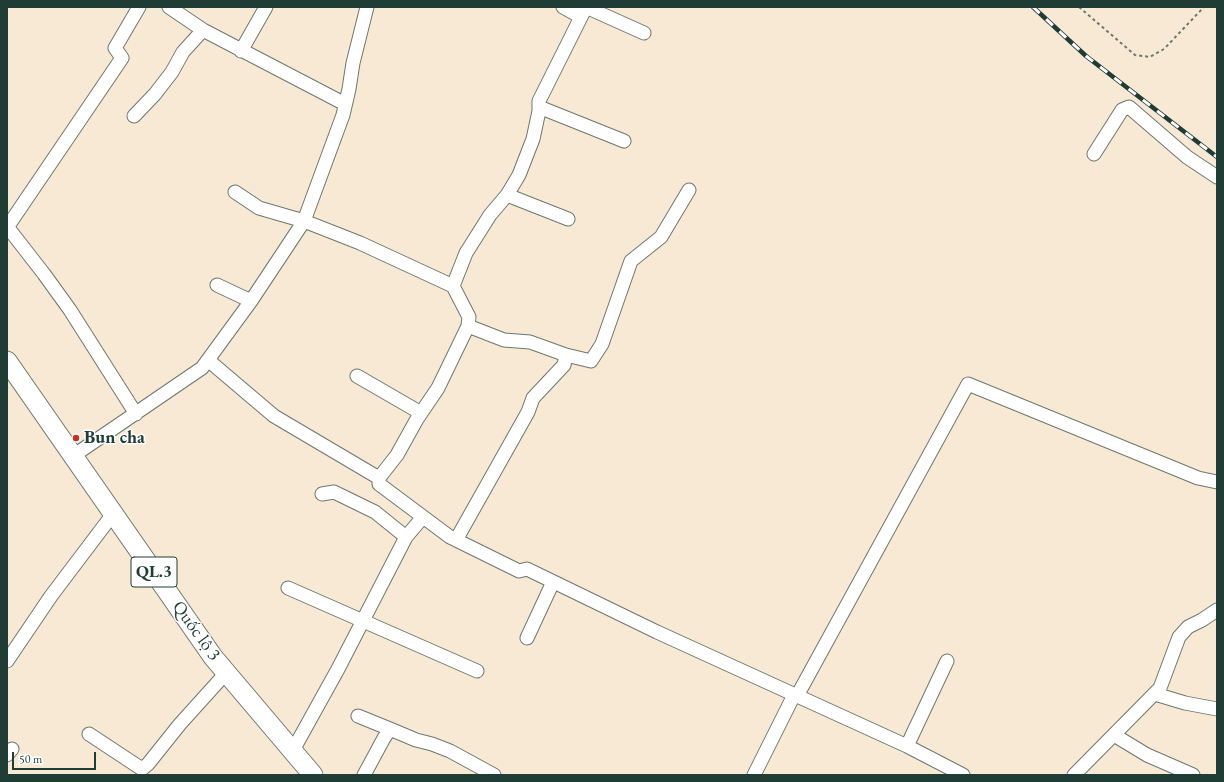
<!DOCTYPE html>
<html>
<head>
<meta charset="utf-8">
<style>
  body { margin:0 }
  #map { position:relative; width:1224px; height:782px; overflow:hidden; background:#f8e9d5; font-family:"EB Garamond",serif }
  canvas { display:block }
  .frame { position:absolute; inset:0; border:8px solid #1f3d34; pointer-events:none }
  .scale { position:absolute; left:12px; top:752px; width:84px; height:18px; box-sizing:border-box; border:2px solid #1f3d34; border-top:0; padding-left:5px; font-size:12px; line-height:14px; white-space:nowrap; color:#1f3d34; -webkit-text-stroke:3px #fff; paint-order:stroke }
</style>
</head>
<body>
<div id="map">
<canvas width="1224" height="782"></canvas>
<div class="frame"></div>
<div class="scale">50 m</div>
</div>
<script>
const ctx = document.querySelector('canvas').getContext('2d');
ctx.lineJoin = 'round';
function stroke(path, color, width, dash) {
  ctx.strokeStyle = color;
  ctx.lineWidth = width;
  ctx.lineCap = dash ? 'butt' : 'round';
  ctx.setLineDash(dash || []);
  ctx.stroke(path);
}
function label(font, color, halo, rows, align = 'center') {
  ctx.font = font + ' "EB Garamond",serif';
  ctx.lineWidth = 3;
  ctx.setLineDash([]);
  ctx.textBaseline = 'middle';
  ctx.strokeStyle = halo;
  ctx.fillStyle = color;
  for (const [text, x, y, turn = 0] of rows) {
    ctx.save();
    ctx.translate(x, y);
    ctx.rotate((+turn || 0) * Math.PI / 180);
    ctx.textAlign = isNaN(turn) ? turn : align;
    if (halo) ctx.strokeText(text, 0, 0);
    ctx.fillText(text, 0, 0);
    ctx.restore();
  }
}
const minor = new Path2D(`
  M169,7l34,23
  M563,7l18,10
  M586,7l58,26
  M241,51l25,-44
  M539,107l85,34
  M134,116l21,-22 17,-22 11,-20 20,-22 142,74
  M1094,154l28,-44 7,-3 58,50 30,20
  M235,192l24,16 45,13 56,22 93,43 16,31 -1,9 -30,62 -21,31 -20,36 -18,23v6l71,53 69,34 8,-2 130,63 250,114 56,29
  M507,195l61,24
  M217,285l34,16
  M453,286l13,-33 24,-38 17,-20 12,-20 14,-36 6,-28v-10l47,-94
  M566,355l25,6 11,-17 29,-83 30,-24 28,-47
  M208,360l66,56 105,62
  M357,376l64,37
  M136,414l-66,-104 -26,-36 -35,-45 -1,-3 114,-168 -7,-10 24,-41
  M73,456l129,-88 49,-67 53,-80 39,-106 6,-26 4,-26 14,-56
  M406,537l17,-20
  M456,540l72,-128 5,-14 31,-33 2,-10 -36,-13 -26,-2 -36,-14
  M288,588l189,83
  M527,638l26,-56
  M7,661l44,-65 62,-82
  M1155,694l30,9 32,6
  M797,696l171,-312 230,94 19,4
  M358,716l32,13
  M89,734l53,35 6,-5 32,-40 46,-51
  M1114,735l33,20 46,20
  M907,746l40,-85
  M292,752l46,-83 68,-132 -31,-25 -41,-20 -12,2
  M7,755l5,-6
  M364,775l20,-37 6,-9 26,11 16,4 18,7 44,24
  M754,775l40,-80
  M1074,775l86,-87 19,-51 9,-10 14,-7 15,-10`);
const highway = new Path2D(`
  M7,361l206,296 100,118`);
stroke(minor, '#6b796c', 15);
stroke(highway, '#6b796c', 21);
stroke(new Path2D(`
  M1079,7l56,48 15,2 14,-8 40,-42`), '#6b796c', 2, [3, 3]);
stroke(minor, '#fff', 13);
stroke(highway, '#fff', 19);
const rail = new Path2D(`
  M1033,7l53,49 131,101`);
stroke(rail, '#1f3d34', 4.5);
stroke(rail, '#fff', 3, [9]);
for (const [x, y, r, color] of [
  [76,438,4,"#c8321e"]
]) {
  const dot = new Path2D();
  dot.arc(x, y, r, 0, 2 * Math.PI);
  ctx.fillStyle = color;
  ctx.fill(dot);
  stroke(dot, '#fff', 1.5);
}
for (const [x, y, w] of [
  [154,572,46]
]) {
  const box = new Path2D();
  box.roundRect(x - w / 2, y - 15, w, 30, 3);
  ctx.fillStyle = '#fff';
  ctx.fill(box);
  stroke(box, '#1f3d34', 1);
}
label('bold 17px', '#1f3d34', null, [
  ["QL.3",154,572]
]);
label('bold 18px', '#1f3d34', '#fff', [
  ["Bun cha",84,438]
], 'left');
label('18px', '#1f3d34', '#fff', [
  ["Quốc lộ 3",196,631,54]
]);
</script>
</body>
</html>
